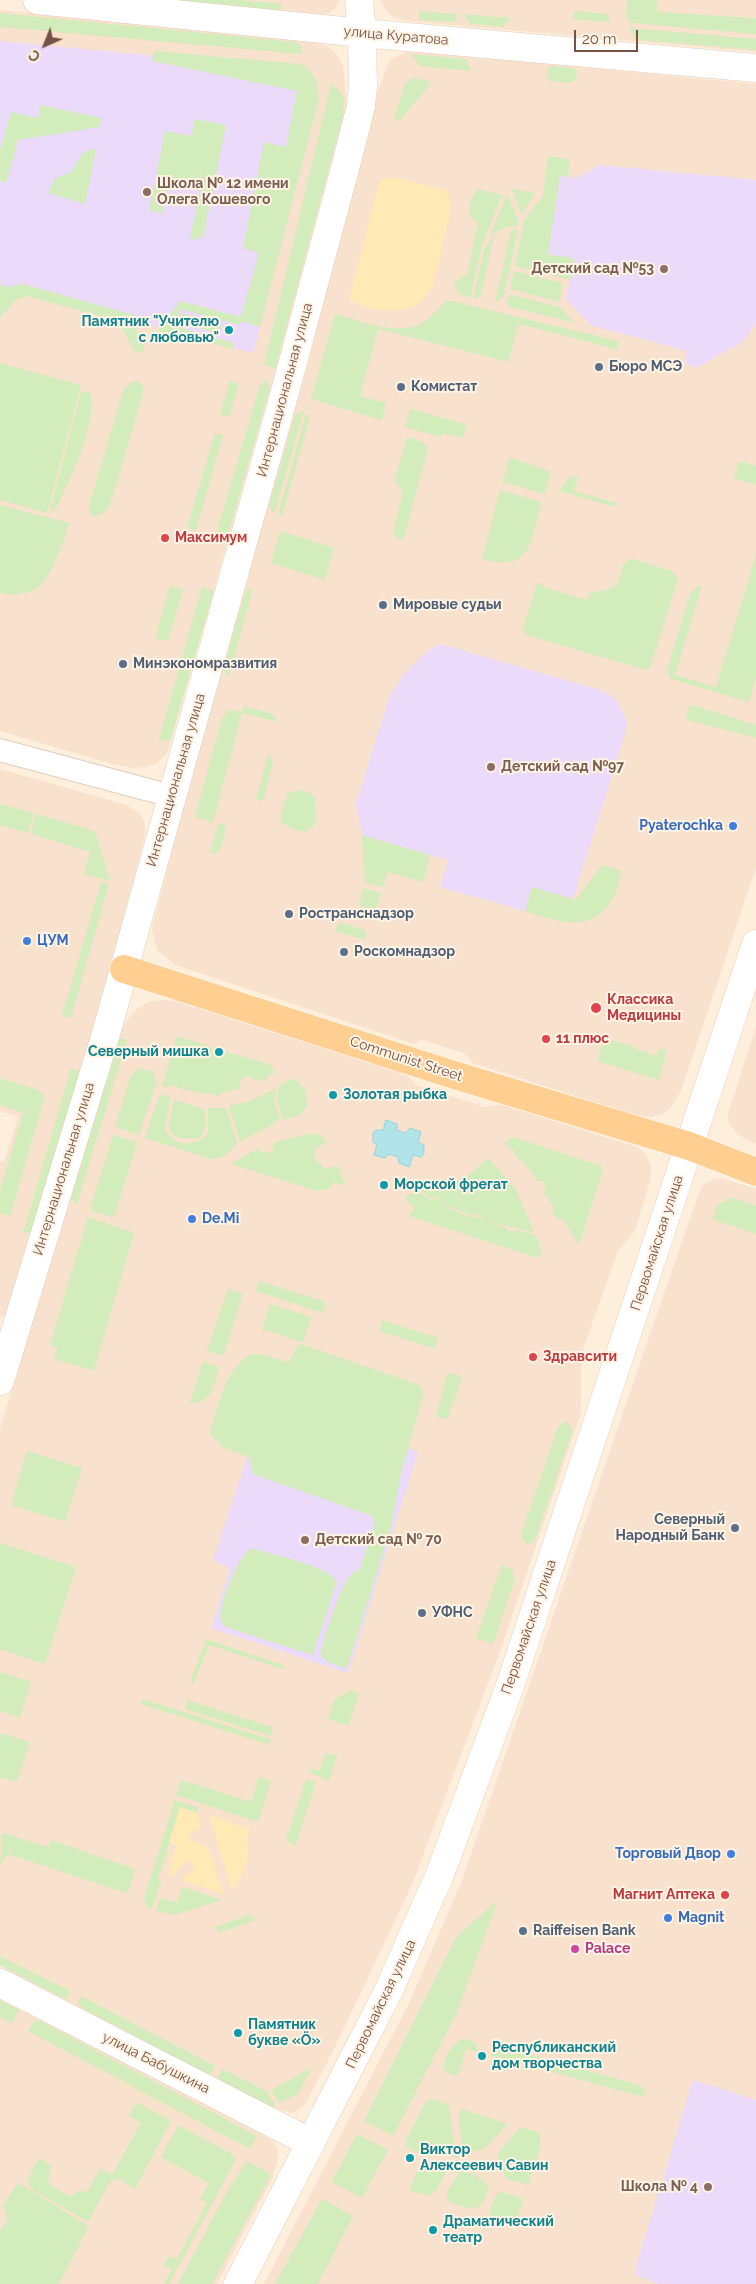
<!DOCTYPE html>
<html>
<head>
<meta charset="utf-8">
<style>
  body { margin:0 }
  #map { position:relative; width:756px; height:2284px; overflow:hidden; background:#feefdc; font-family:Raleway,sans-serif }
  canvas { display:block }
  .north { position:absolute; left:20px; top:20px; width:50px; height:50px; -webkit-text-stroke:4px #fff3e4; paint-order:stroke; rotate:224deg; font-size:14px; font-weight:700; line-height:20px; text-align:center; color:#755244 }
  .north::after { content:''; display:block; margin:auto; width:18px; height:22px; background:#755244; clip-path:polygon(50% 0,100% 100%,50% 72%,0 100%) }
  .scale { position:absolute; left:574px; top:30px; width:64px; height:22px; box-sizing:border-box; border:2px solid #755244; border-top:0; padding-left:6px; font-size:15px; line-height:18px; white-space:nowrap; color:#755244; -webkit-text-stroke:4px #fff3e4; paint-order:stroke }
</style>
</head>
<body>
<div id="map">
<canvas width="756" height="2284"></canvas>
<div class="north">С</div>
<div class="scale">20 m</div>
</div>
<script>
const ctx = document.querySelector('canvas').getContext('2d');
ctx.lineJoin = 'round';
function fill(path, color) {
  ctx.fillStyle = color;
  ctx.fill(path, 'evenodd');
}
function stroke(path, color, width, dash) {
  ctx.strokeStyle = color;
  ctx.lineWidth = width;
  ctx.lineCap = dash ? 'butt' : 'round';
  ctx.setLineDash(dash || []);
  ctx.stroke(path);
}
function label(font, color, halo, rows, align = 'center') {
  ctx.font = font + ' Raleway,sans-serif';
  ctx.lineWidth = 4;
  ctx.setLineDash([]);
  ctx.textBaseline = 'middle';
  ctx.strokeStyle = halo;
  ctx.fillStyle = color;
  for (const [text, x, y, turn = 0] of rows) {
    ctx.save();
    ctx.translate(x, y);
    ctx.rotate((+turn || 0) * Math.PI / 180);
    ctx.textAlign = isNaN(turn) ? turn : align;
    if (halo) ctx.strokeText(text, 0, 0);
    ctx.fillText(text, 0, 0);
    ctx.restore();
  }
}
fill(new Path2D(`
  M170,0h169l-3,8 -7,5 -13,2z
  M380,0h376v52l-349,-31 -13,-3 -6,-5z
  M0,10l314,32 13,4 10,9 6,11 4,39 -73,271 -104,369 -3,9 -10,9 -11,4 -13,1 -21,-4 -112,-33z
  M415,51l341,33v784l-75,223 -11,17 -7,6 -11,3 -15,-1 -164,-53 -9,-10 -42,-13 -8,4 -239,-79 -18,-15 -5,-21 33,-129 118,-418 76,-294 10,-26 9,-7z
  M0,769l127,36 13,9 4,7 2,11 -52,194 -82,283 -12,9v-157l4,1 14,-45 -18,-6z
  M166,1000l14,2 225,71 11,12 69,22 14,-3 129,40 9,3 8,7 6,11v12l-16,54 -17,20 -37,104v58l-80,236 -89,236 -79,166 -25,48 -7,10 -10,4 -23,-7 -268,-140v-537l120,-395 7,-14 10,-11 13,-8z
  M756,1027v117l-18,-9 -9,-12 -1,-10z
  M721,1178l35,11v1095h-492l145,-281 52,-120 238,-691 4,-7 9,-5z
  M0,1998l259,135 12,7 6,7 1,12 -6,20 -55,105h-217z`), '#f8e2cd');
fill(new Path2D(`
  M0,41l304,29 15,28 -66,255 -253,-68z
  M600,165l156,15v143l-12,18 -46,26 -14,-3 3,-13 -97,-26 -24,-26 8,-40 -26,-5 12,-78 16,2z
  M441,644l159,46 16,9 11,22 -1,9 -53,169 -41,-12 -7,24 -85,-24 8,-27 -86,-25 -6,-31 34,-109 11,-17 17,-18 8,-8z
  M265,1403l153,49 -70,221 -137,-45 19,-60 -17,-7z
  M693,2080l63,20v184h-97l-25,-10z`), '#ecdafa');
fill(new Path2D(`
  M178,0h62l42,4 -1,7z
  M627,0h30v12l99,6v16l-125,-11 -5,-7z
  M419,11l39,3 -3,7 -5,1 -31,-2z
  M574,11l35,3v8l-36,-3z
  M0,13l295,29 6,4v8l-301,-27z
  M465,14l45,4 -6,9 -32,-3 -7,-6z
  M629,28l127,11v11l-115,-10 -8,-5z
  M154,51l146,13c15,6 18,20 19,34l-59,229 -19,-6 -2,4 -59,-16 -5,17 59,17 -2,6 -60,-17 -11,5 -4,-4 23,-32 61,16 18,-64 -16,-5 21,-106 22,5 11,-56 -145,-30z
  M411,54l55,5 5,12 -51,-5z
  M553,66l19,2 4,2 1,8 -6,5 -20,-2 -4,-3 1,-10z
  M413,78l18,3c-4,11 -23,26 -31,41l-6,-5 11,-33z
  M331,84c14,7 14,17 12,31l-68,254 -11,-4z
  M40,105l62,13 -2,9 -82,13 -12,43 -6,-3v-30l11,-38 27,6z
  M195,119l31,6 -23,113 -5,-2 -1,4 -7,-2 11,-52 -45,-10 9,-45 26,5z
  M90,149l6,1 -11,54 -37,-11 7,-14 16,-7 11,-18z
  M548,156l22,3 -2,18 -8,-1 -12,78 27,5 -5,21 -55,-14 9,-46 19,-24z
  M154,184l14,4 -6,26 -13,-4z
  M478,189l24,6 -20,50 -12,53 -11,-5 -5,-8 5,-7 8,-3 11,-53 -6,-3c-6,-9 -1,-22 6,-30z
  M513,189l22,4 -13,21 -10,-24z
  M507,194l11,26 1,5c-12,2 -22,4 -30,13z
  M518,229l-14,68 -9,5 16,-72z
  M494,236l-13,58 -3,5 -5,-1 12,-50z
  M514,271l49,12 -4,19 -49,-13z
  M23,284l111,31c5,6 1,12 3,20 2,6 7,8 7,15l-3,3 -8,-3 -14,-29 -93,-25 -12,5 -7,10 -5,3 -2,6v-35l9,2z
  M509,294l50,13 16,16 -68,-17z
  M447,300l171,41 1,9 -100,-26 -11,38 -130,-33 -18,67 26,7 -4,17 -71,-21 24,-85c28,7 66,25 92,6 7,-6 13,-13 20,-20z
  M181,313l41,11 -3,10 -41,-12z
  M0,363l81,22 -34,128 -47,-13z
  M137,381l6,5v7l-30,103c-5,11 -8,21 -22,20l-2,-10 34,-115 8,-9z
  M230,381l9,3 -10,33 -9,-3z
  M264,381l3,1 3,6 -44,153 -11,-3 45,-153z
  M87,391l4,3c5,35 -20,81 -34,113l-4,4 -3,-1 31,-118z
  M410,409l56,15 -3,14 -19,-5 -4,4 -35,-10z
  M304,410l-30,104 -5,-8 26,-91z
  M306,414l4,4 -28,98 -4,-1z
  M215,433l8,2 -27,96 -9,-3z
  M407,437l16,5 5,7 -25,92 -8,-4 -2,-6 10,-38 -8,-13z
  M510,457l41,15 -6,22 -43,-12z
  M739,461l17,5v19l-22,-7z
  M578,476l-4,15 42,12 -1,4 -55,-16 9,-14z
  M500,490l42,12c-12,39 -9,71 -60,57z
  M0,505l69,18c-4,15 -17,52 -28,62 -10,9 -28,12 -41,8z
  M280,531l54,17 -9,32 -54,-17z
  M756,555v122l-7,25 -78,-23 -4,-8 23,-77 8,-8h4l-27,89 41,12z
  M633,559l39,12 6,8 -28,89 -4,2 -120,-35 -3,-8 14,-44 4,1 3,3 43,13 3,-8c46,-2 19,-26 43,-33z
  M170,586l13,4 -15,51 -13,-3z
  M202,587l12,4 -44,150 -11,-2z
  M253,588l-24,89 -6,-6 21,-74 4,-7z
  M692,705l64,20v13l-68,-18 -2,-3 3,-10z
  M244,706l26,7 4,2 3,7 -35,-9 -29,109 -18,-5 27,-99 7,-8 13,2z
  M268,754l5,7 -9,38 -4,2 -4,-1z
  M299,790l11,3 5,5 1,21 -3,8 -8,5 -12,-3 -10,-5 -3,-8 8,-23z
  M0,804l34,9 -6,20 -28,-8z
  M36,814l59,17 15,50 -26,-7 6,-22 -59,-18z
  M220,823l4,2 2,5 -6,20 -5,4 -5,-2 8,-28z
  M362,835l68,20 -7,27 -35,-10 -5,15 -18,-5z
  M602,865l20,6c-3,9 -5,19 -9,27 -21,38 -57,23 -88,13l7,-24 44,13z
  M101,882l8,2 -38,134 -9,-2z
  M363,888l18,5 -5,16 -3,2 -14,-6z
  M340,922l24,8 2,4 -1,6 -30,-9z
  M177,1036l35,11 1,5 6,5h4l4,-5 44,13 4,8 -7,3 -3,6 -4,-3 -5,2 -5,-4 -5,-1 -6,5v8l-18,4 -3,3c-14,-5 -32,-2 -45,-11l-4,2 -8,-1z
  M120,1038l7,2 -50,164 -3,-1 -3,-5z
  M604,1038l29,8 3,3 20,7 3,-8 8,3 -8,29 -62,-19z
  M71,1068l9,3 -46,156 -4,5 -7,2z
  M141,1068l12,4 4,10 -18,53 -24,-8 15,-49 5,-7z
  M0,1078l38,12 7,6 -35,120 -10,-3v-22l23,-78 -23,-8z
  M293,1078l12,11 2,16 -7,10 -17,5 -6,-21 2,-13z
  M277,1088l-3,13 6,19 -40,22 -11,-36 20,-5z
  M160,1094l10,3 -5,32c7,18 32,19 43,4v-25h18l11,35c-6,8 -16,17 -26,16l-66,-21z
  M174,1100l30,9c2,12 4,21 -6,30l-19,-1 -8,-5 -2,-8z
  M314,1133l9,4 4,5 -12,7c-3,9 3,16 11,19l12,-2 7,18 -5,1 -5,-3 -4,2v4l-14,3 -86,-27 28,-16 3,4 8,1 4,-6v-5z
  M113,1135l24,7 -23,76 -24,-8z
  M513,1137l88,29 2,4 -24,75 -16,-26 -5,1 -6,-7 3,-4 -12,-18 3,-4 -3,-6h-6l-11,-16 -11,-9v-6h-4l-7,-7z
  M488,1158l27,30 19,44 -48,-10 -6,-8 -7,2 -27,-11 -7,-8 -8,1 -11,-8c34,-4 43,-8 68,-32z
  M417,1191l14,9 10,-1 4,7 25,11 4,1 6,-2 5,6 21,6 3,4 6,-2 19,4 5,8 2,12 -4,4 -125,-41 -3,-4 5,-4 -1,-4 -6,-3 -2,-6z
  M730,1197l26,9v28l-44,-15 6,-15 8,-3z
  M88,1217l46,16 -40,138 -40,-12 3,-11 -7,-3z
  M259,1281l67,21 -3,11 -67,-22z
  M228,1289l15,5 -20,62 -16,-5z
  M270,1304l41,13 -8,26 -41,-14z
  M382,1320l56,18 -3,11 -56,-18z
  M301,1344l118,41 5,7 -23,82 -10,54 -44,140c-10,-3 -21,-4 -27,-14 6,-18 21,-81 40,-85l15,-47 -3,-6 -119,-42 -4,-17 -26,-10 -13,-14c6,-21 18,-75 45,-79 10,-1 24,6 34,9l7,-15z
  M203,1362l16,5c-6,21 -6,35 -30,37z
  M448,1372l14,5 -15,43 -11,-4z
  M566,1421l7,8 -37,108 -3,5 -5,2 -7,-5v-5l37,-107z
  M27,1451l55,17 -17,54 -54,-17z
  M0,1543l76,24 -31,97 -45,-15z
  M250,1548c21,6 74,16 87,33l-24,73h-4l-83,-27c-2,-2 -4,-4 -5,-6 -5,-14 18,-64 29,-73z
  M502,1565l10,4 3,9 -22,66 -17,-6z
  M206,1639l77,26 2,3 -3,1 -73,-24 -16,40 -2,-4c3,-13 11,-28 15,-42z
  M0,1672l31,10 -11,36 -20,-7z
  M351,1690l8,4 -11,32 -20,-7 6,-19z
  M142,1699l128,40 -1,6 -128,-41z
  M187,1700l85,27 -1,9 -86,-27z
  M0,1733l30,9 -13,40 -17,-5z
  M326,1753l11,3 -8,25 -20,-9 3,-3 7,2z
  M259,1777l12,4 -13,41 -82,-27 5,-15 70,22z
  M306,1779l10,3 -21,64 -9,-6z
  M175,1800l23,7 -1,6 -17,-5 -22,72 3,1 -9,29 -5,-4 -3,-8z
  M2,1833l46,14 3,-7 84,29 -7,22 -2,2 -118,-39 -8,11z
  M182,1887l40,13 -48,15 -18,-4 4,-13 17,5z
  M498,1900l-41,112 -64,124 -29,-15 92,-184z
  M251,1914l4,6 -36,13 -3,-6z
  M0,1956l70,35 -3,7 -2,1 -65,-34z
  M81,1996l134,70 -3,7 -4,1 -128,-67 -2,-5z
  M0,2000l19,10 -7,13 -12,-6z
  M35,2021h5l217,115 -7,13 -222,-118z
  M464,2038l13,6v8l-11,-3 -7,24 -5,3 -10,-6c-2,-12 9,-27 20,-32z
  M496,2045l143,40 6,5 -1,7 -154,-42z
  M312,2067l-14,27 -19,9 -8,-13z
  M222,2069l44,22 9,14 -2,4 -52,-28 -3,-4z
  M433,2099l16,6 5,39 7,10 -2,3 -46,-6 -7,-5 -1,-4 21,-41z
  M136,2102l35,19 -36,68 -18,-11 -8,5 -20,38h-2l-51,-29 -7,-6 -1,-7 11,-21 12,7 -3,19 23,13 8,-7 8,2 13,-23 12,6 29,-52 -12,-7z
  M462,2109l43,14 2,2 -23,24 -16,3 -7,-9 -2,-30z
  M178,2125l54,29 4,5 -67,125h-5l8,-15 -8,-4 5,-9 8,3 30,-56 -7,-4 9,-16 -48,-26z
  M521,2127l19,6v16l-12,36 -21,-6 -8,-13 -2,-9 4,-8z
  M357,2134l31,16 -26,48 -30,-16z
  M247,2161l22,12 1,3 -58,108h-34l49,-92z
  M422,2161l19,4 5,7 -10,19 -8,5 -19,-6z
  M460,2171c12,1 23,7 29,17 -6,15 -9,25 -28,18 -6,-2 -11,-3 -14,-8v-6z
  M20,2184l67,41v4l-28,55h-59v-52l8,-13 -5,-13 13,-21z
  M502,2192l22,7 -9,24 -25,-8v-6l7,-16z
  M322,2199l31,17 -35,68h-43z`), '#d2ecbb');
fill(new Path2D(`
  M397,178l48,12c1,3 5,8 5,11 2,10 -5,31 -7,42 -4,14 -6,31 -12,45 -16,32 -57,24 -82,12l29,-115 5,-6z
  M180,1807l17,6 4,15 -8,3 -4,7 19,10 15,46 -42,-14 14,-12 -7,-8 -18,16 -3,-1 10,-30 -8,-3z
  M209,1815l41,14c-4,11 -2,13 -2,24 0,13 -9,27 -16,37z`), '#ffeab5');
const water = new Path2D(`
  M386,1120l11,4v6l9,3 4,-5 11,4 -3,10 6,3v9l-3,3 -8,-2 -4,12 -10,-4 -1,-6 -9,-3 -4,4 -11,-3 3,-10 -4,-3v-9l3,-3h7z`);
fill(water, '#b0e4e8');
stroke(water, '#95d5db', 1);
const minor = new Path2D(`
  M0,750l171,46`);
const tertiary = new Path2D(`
  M37,0l325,33 394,35
  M0,1381l107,-351 176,-631 64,-238 14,-55 2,-20 -1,-53 -3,-33
  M0,1983l311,160`);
const secondary = new Path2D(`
  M238,2284l150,-292 52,-118 71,-191 245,-739`);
const primary = new Path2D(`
  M124,969l330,106 235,71 67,26`);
stroke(minor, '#e4cbbb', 24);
stroke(tertiary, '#e4cbbb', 29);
stroke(secondary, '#eaccb8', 29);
stroke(primary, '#fff', 29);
stroke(minor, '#fff', 22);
stroke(tertiary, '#fff', 28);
stroke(secondary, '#fff', 28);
stroke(primary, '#ffcf92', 28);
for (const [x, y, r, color] of [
  [147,192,5,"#8d6e63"],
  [664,269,5,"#8d6e63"],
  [229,330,5,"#0f9aa8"],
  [599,367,5,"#5c6f8a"],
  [401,387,5,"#5c6f8a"],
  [165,538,5,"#e0444e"],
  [383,605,5,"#5c6f8a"],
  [123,664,5,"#5c6f8a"],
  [491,767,5,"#8d6e63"],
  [733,826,5,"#3f7fe0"],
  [289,914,5,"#5c6f8a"],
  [27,941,5,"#3f7fe0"],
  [344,952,5,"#5c6f8a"],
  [596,1008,6,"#e0444e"],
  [546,1039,5,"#e0444e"],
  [219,1052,5,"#0f9aa8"],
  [333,1095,5,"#0f9aa8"],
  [384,1185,5,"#0f9aa8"],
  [192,1219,5,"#3f7fe0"],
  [533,1357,5,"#e0444e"],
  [735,1528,5,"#5c6f8a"],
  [305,1540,5,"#8d6e63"],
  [422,1613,5,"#5c6f8a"],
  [731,1854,5,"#3f7fe0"],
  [725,1895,5,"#e0444e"],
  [668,1918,5,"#3f7fe0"],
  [523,1931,5,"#5c6f8a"],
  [575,1949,5,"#d1479c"],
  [238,2033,5,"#0f9aa8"],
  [482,2056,5,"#0f9aa8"],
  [410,2158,5,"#0f9aa8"],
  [708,2187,5,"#8d6e63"],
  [433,2230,5,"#0f9aa8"]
]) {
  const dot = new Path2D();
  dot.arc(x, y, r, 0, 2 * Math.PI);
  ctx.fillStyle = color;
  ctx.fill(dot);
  stroke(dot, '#fff3e4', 2);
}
label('14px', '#755244', '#fff3e4', [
  ["улица Куратова",396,36,5],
  ["Интернациональная улица",285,390,-75],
  ["Интернациональная улица",176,780,-74],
  ["Сommunist Street",406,1059,18],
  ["Интернациональная улица",64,1169,-73],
  ["Первомайская улица",657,1243,-72],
  ["Первомайская улица",529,1627,-71],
  ["Первомайская улица",381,2004,-64],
  ["улица Бабушкина",156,2063,27]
]);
label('bold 14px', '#785e54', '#fff3e4', [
  ["Школа № 12 имени",157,184],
  ["Олега Кошевого",157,200],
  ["Детский сад №53",654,269,"right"],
  ["Детский сад №97",501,767],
  ["Детский сад № 70",315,1540],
  ["Школа № 4",698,2187,"right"]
], 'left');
label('bold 14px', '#0d838f', '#fff3e4', [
  ["Памятник \"Учителю",219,322,"right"],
  ["с любовью\"",219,338,"right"],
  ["Северный мишка",209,1052,"right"],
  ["Золотая рыбка",343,1095],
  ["Морской фрегат",394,1185],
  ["Памятник",248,2025],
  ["букве «Ӧ»",248,2041],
  ["Республиканский",492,2048],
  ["дом творчества",492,2064],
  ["Виктор",420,2150],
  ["Алексеевич Савин",420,2166],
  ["Драматический",443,2222],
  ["театр",443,2238]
], 'left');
label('bold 14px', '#4e5e75', '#fff3e4', [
  ["Бюро МСЭ",609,367],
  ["Комистат",411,387],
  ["Мировые судьи",393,605],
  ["Минэкономразвития",133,664],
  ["Ространснадзор",299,914],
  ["Роскомнадзор",354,952],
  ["Северный",725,1520,"right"],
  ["Народный Банк",725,1536,"right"],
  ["УФНС",432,1613],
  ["Raiffeisen Bank",533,1931]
], 'left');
label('bold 14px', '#be3a42', '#fff3e4', [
  ["Максимум",175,538],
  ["Классика",607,1000],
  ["Медицины",607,1016],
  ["11 плюс",556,1039],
  ["Здравсити",543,1357],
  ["Магнит Аптека",715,1895,"right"]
], 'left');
label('bold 14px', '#366cbe', '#fff3e4', [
  ["Pyaterochka",723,826,"right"],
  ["ЦУМ",37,941],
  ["De.Mi",202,1219],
  ["Торговый Двор",721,1854,"right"],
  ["Magnit",678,1918]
], 'left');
label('bold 14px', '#b23c85', '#fff3e4', [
  ["Palace",585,1949]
], 'left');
</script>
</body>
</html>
